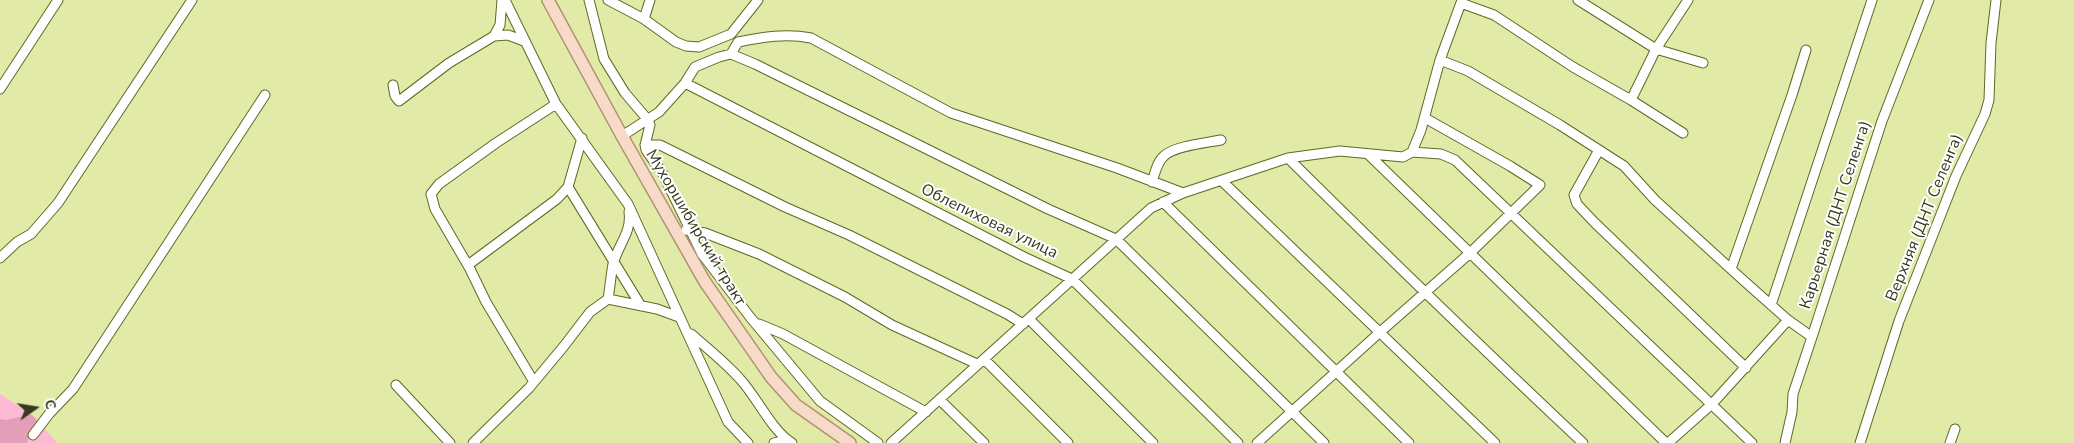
<!DOCTYPE html>
<html>
<head>
<meta charset="utf-8">
<style>
  body { margin:0 }
  #map { position:relative; width:2074px; height:443px; overflow:hidden; background:#e2eaa7; font-family:"Nunito Sans",sans-serif }
  canvas { display:block }
  .north { position:absolute; left:10px; top:383px; width:50px; height:50px; -webkit-text-stroke:4px #fff; paint-order:stroke; rotate:77deg; font-size:14px; font-weight:700; line-height:20px; text-align:center; color:#36391d }
  .north::after { content:''; display:block; margin:auto; width:18px; height:22px; background:#36391d; clip-path:polygon(50% 0,100% 100%,50% 72%,0 100%) }
</style>
</head>
<body>
<div id="map">
<canvas width="2074" height="443"></canvas>
<div class="north">С</div>
</div>
<script>
const ctx = document.querySelector('canvas').getContext('2d');
ctx.lineJoin = 'round';
function fill(path, color) {
  ctx.fillStyle = color;
  ctx.fill(path, 'evenodd');
}
function stroke(path, color, width, dash) {
  ctx.strokeStyle = color;
  ctx.lineWidth = width;
  ctx.lineCap = dash ? 'butt' : 'round';
  ctx.setLineDash(dash || []);
  ctx.stroke(path);
}
function label(font, color, halo, rows, align = 'center') {
  ctx.font = font + ' "Nunito Sans",sans-serif';
  ctx.lineWidth = 4;
  ctx.setLineDash([]);
  ctx.textBaseline = 'middle';
  ctx.strokeStyle = halo;
  ctx.fillStyle = color;
  for (const [text, x, y, turn = 0] of rows) {
    ctx.save();
    ctx.translate(x, y);
    ctx.rotate((+turn || 0) * Math.PI / 180);
    ctx.textAlign = isNaN(turn) ? turn : align;
    if (halo) ctx.strokeText(text, 0, 0);
    ctx.fillText(text, 0, 0);
    ctx.restore();
  }
}
fill(new Path2D(`
  M0,394l31,20 -25,6 -6,-1z
  M39,422l18,21h-30l3,-12z`), '#fbb9d3');
fill(new Path2D(`
  M31,414l8,8 -9,9 -3,12h-27v-24l6,1z`), '#e49eba');
const minor = new Path2D(`
  M505,0l51,104 72,100 100,218 20,21
  M589,0l15,59 21,34 23,27 2,5 -5,20 1,5 17,24 39,80 48,63 70,84 58,42
  M608,0l36,19 32,23 10,4 13,1 32,-13 27,-34
  M1578,0l78,49 32,-49
  M1461,3l33,12 79,52 58,33 25,-51 47,14
  M644,19l6,-19
  M494,36l14,-1 16,6
  M731,54l24,10 293,145 68,30 208,204
  M1440,60l28,11 92,54 64,41 31,34 88,80 45,40 24,17
  M685,83l339,174 48,22 166,164
  M393,85l2,11 4,5 50,-38 45,-27 6,-11 2,-25
  M0,89l58,-89
  M1631,100l52,33
  M622,136l37,-24 26,-29 10,-16 24,-10 12,-3 7,-12c25,-5 48,-9 73,-4l140,75 166,55 66,25
  M645,145h15l125,62 64,28 158,79 16,10
  M1599,150l-25,45 3,9 17,18 152,146
  M1412,152l29,2 14,6 297,283
  M1369,155l297,288
  M1288,158c97,96 195,191 295,285
  M1222,181l273,262
  M1152,182c3,-9 5,-20 12,-26 10,-10 42,-13 57,-16
  M568,187l73,119
  M1163,202l246,241
  M686,230l19,3 54,21 86,43 47,28 85,39
  M0,258l17,-16 14,-8 27,-31 134,-203
  M468,265l89,-66 11,-12 14,-49
  M1731,269l61,-174 14,-45
  M608,299l49,10 22,8
  M1771,305l101,-305
  M1029,319l124,124
  M759,324l24,10 143,78
  M691,334c16,14 35,29 49,45 17,18 31,51 52,64
  M984,359l84,84
  M534,382l-48,-80 -16,-33 -35,-60 -4,-15 8,-10 57,-41 60,-39
  M396,385l54,58
  M940,400l44,43
  M33,435l16,-21 24,-25 192,-294
  M473,443l56,-55 35,-42 26,-34 18,-13c2,-12 3,-24 5,-35 5,-19 19,-32 16,-52
  M774,443l13,-3
  M891,443l260,-235 32,-15 105,-35 52,-7 63,6 9,-5 9,-22 19,-70 22,-60
  M1257,443l122,-110 91,-80 70,-68 -30,-19 -85,-48
  M1668,443l44,-39 76,-84
  M1785,443l7,-31 1,-18 19,-57 70,-216 47,-121
  M1860,443l39,-122 57,-145 29,-62 4,-14 2,-57 5,-43
  M1950,443l5,-14`);
const major = new Path2D(`
  M548,0l74,136 83,146 66,95 25,28 54,38`);
stroke(minor, '#616726', 11);
stroke(major, '#b09174', 14);
stroke(minor, '#fff', 9);
stroke(major, '#f7dac8', 11);
label('16px', '#36391d', '#fff', [
  ["Карьерная (ДНТ Селенга)",1836,215,-72],
  ["Верхняя (ДНТ Селенга)",1925,218,-68],
  ["Облепиховая улица",989,222,26],
  ["Мухоршибирский тракт",695,228,59]
]);
</script>
</body>
</html>
